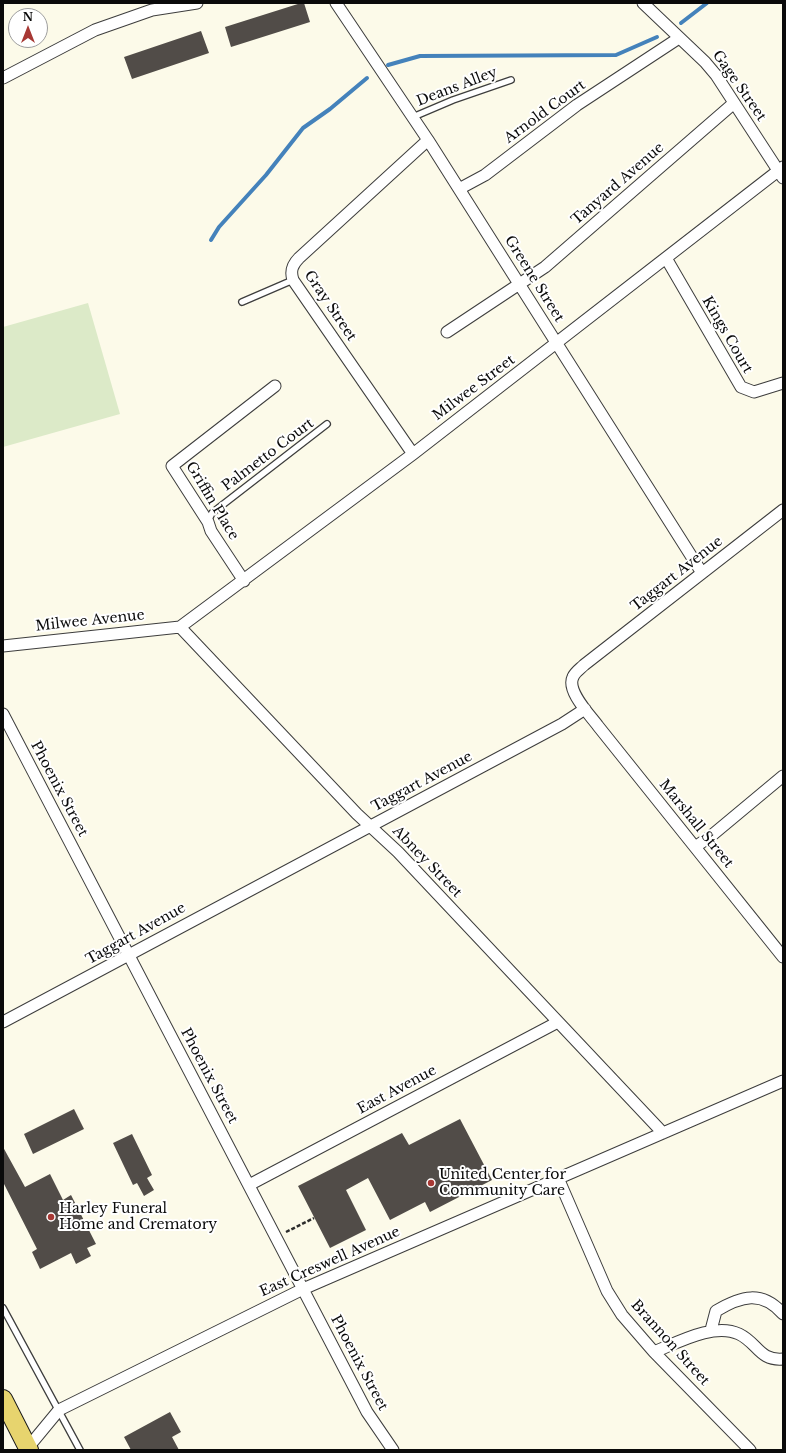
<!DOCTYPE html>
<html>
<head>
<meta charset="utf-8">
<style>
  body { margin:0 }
  #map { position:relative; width:786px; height:1453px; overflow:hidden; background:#fcfae9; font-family:"Libre Baskerville",serif }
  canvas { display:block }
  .frame { position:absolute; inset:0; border:4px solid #0a0a0a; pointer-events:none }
  .north { position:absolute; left:8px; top:8px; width:40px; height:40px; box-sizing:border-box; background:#fff; border:1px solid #9d9d9d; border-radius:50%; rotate:0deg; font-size:11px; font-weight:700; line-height:16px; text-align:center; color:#0a0a0a }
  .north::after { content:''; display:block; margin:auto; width:14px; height:18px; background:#a73834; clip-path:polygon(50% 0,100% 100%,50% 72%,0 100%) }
</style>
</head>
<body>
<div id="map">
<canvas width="786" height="1453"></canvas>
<div class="frame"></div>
<div class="north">N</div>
</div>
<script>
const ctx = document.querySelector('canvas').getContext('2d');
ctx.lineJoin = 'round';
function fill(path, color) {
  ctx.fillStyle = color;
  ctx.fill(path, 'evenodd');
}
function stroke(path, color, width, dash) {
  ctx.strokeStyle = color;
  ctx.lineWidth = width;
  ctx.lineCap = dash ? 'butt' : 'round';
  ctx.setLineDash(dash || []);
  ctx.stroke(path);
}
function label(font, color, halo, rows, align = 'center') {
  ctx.font = font + ' "Libre Baskerville",serif';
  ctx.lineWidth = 4;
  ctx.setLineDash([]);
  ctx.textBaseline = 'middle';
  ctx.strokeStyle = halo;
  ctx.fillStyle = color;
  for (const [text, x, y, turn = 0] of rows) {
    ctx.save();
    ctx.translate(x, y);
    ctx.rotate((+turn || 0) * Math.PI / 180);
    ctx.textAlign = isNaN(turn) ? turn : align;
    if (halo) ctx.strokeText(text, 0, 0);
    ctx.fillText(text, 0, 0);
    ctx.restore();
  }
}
fill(new Path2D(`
  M88,303l32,111 -117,33v-120z`), '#dceac8');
stroke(new Path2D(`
  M681,23l26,-20
  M388,65l32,-9 196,-1 41,-18
  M211,240l8,-13 47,-52 37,-47 27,-19 37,-31`), '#4482bb', 4);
fill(new Path2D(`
  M301,3h3l6,19 -79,25 -6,-20z
  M201,31l8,22 -77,26 -8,-22z
  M74,1109l10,20 -51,25 -9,-20z
  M460,1119l32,61 -62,32 -5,-10 -35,18 -22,-42 -22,12 20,40 -36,18 -32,-62 104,-53 7,12z
  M132,1134l20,41 -5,3 7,12 -10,6 -7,-13 -4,2 -20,-42z
  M3,1147l22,40 25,-13 13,26 8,-5 25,49 -9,4 4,8 -15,8 -5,-11 -31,16 -8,-17 5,-3 -34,-67z
  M170,1412l11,20 -9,5 7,13h-48l-7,-13z`), '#514c48');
const lane = new Path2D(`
  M413,117l40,-17 58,-20
  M242,302l51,-22
  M208,521l4,-8 115,-89
  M3,1308l77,142`);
const street = new Path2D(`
  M336,3l92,137 274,433
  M643,3l62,59 11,13 67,103
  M3,78l92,-48 57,-20 45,-7
  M459,189l26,-14 92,-70 102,-67
  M666,258l75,129 13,5 29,-9
  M447,332l98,-65 189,-164
  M413,454l-120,-174c-3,-9 -1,-15 6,-22l129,-118
  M783,510l-199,155c-4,4 -9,7 -11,12 -7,14 17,38 25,49l185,231
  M244,581l-33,-50 -3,-9 -36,-56 103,-80
  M180,627l233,-173 370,-287
  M180,627l177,187 41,38 98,104 167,177
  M3,646l177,-19
  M3,714l364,698 26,38
  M695,847l16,-11 72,-60
  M3,1022l559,-298 23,-15
  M558,1178l49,113 15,24 32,37 96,98
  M249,1185l309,-163
  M711,1330l5,-19c25,-15 46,-21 67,3
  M654,1352c23,-9 60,-30 85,-18 19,9 20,27 44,25
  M26,1450l33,-40 244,-121 480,-208`);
const primary = new Path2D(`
  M3,1399l26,51`);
stroke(lane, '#3d3d3d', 8);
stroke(street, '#3d3d3d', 13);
stroke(primary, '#1b1b1b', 20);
stroke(new Path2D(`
  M286,1232l28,-14`), '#2c2c2c', 2.5, [4, 2]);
stroke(lane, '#fff', 5.5);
stroke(street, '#fff', 11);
stroke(primary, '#e7d46e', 18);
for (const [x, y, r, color] of [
  [431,1183,4,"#a73834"],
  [51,1217,4,"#a73834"]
]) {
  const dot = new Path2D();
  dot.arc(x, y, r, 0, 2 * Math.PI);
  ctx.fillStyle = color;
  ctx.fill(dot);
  stroke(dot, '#fff', 1.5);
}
label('14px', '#0a0a0a', '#fff', [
  ["Gage Street",739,86,55],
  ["Deans Alley",457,87,-21],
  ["Arnold Court",545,112,-36],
  ["Tanyard Avenue",618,184,-41],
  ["Greene Street",534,279,58],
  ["Gray Street",330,306,56],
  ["Kings Court",727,335,60],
  ["Milwee Street",474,388,-37],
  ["Palmetto Court",268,455,-37],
  ["Griffin Place",212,501,59],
  ["Taggart Avenue",677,574,-38],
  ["Milwee Avenue",90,621,-6],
  ["Taggart Avenue",422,782,-28],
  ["Phoenix Street",59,789,62],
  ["Marshall Street",696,824,51],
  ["Abney Street",427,862,46],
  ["Taggart Avenue",136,934,-29],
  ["Phoenix Street",209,1076,62],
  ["East Avenue",397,1090,-28],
  ["East Creswell Avenue",330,1262,-24],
  ["Brannon Street",670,1343,48],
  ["Phoenix Street",359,1363,62]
]);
label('14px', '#0a0a0a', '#fff', [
  ["United Center for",439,1175],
  ["Community Care",439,1191],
  ["Harley Funeral",59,1209],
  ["Home and Crematory",59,1225]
], 'left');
</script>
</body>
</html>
